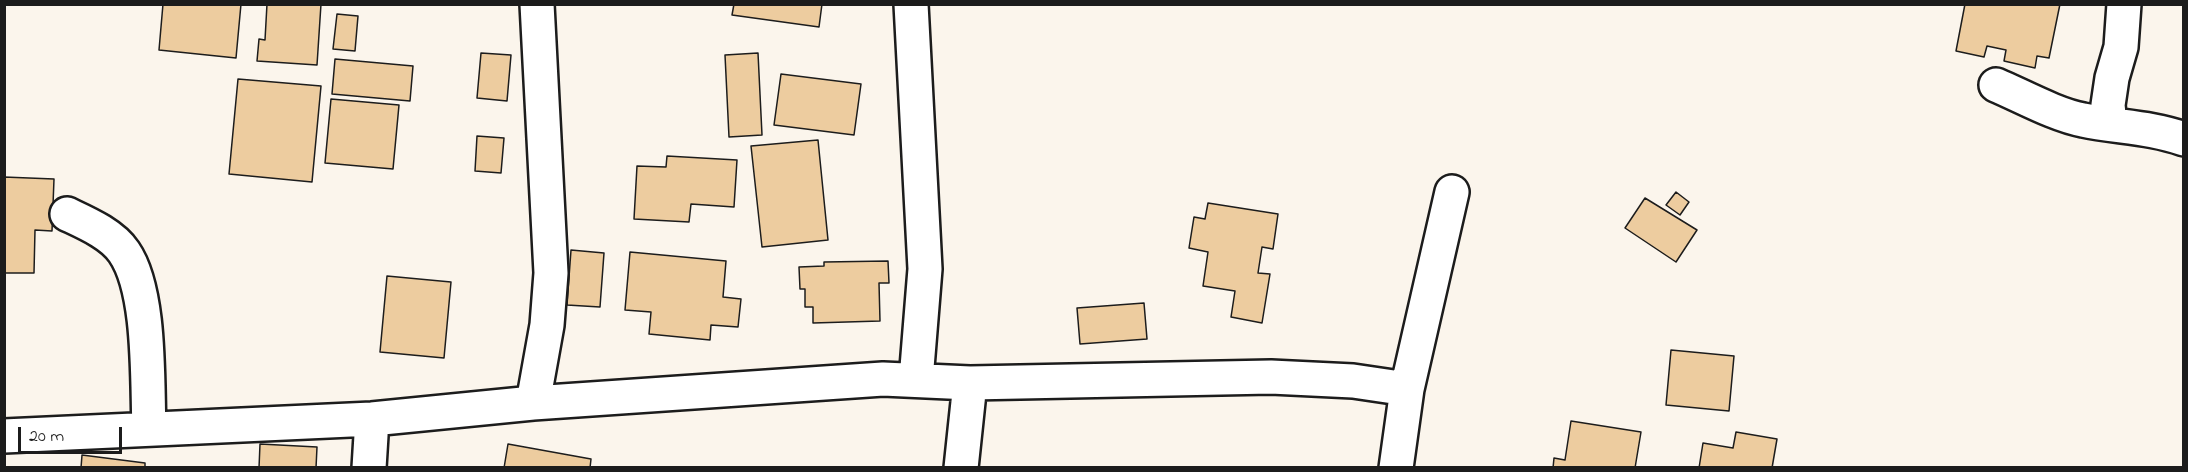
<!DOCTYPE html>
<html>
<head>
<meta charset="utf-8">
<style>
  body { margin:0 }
  #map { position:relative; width:2188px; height:472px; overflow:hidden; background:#fbf5ec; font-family:"Indie Flower",sans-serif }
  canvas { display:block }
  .frame { position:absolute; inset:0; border:6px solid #1c1c1c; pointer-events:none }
  .scale { position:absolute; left:18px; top:427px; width:104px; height:27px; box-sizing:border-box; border:3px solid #1c1c1c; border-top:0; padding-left:8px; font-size:18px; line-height:21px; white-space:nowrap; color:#1c1c1c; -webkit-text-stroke:4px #fff; paint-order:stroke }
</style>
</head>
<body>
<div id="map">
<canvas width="2188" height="472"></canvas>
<div class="frame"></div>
<div class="scale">20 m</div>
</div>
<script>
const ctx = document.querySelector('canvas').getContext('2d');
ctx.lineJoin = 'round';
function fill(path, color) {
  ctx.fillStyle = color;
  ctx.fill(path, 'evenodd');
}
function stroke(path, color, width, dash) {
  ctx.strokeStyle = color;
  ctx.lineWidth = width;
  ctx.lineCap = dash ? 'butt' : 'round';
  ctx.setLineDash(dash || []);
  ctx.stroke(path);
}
const building = new Path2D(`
  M163,4h78l-5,54 -77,-8z
  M267,4h54l-4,61 -60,-4 2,-22 6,1z
  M734,4h88l-3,23 -87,-12z
  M1965,4h95l-11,54 -12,-2 -2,12 -31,-7 2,-11 -19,-4 -3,11 -28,-6z
  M337,14l21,2 -3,35 -22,-2z
  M481,53l30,2 -4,46 -30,-3z
  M758,53l4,82 -33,2 -4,-82z
  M335,59l78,7 -3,35 -78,-7z
  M781,74l80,10 -7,51 -80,-10z
  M238,79l83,7 -9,96 -83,-8z
  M331,99l68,6 -6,64 -68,-6z
  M477,136l27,2 -3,35 -26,-2z
  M818,140l10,100 -66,7 -11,-101z
  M667,156l70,4 -3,47 -43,-3 -2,18 -55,-3 3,-53 29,1z
  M4,177l50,2 -2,52 -17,-1 -1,43h-30z
  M1676,192l13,10 -9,13 -14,-10z
  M1645,198l52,32 -21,32 -51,-34z
  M1208,203l70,11 -5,35 -11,-2 -4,26 12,1 -8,49 -31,-6 4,-26 -32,-5 5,-34 -19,-4 5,-31 11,2z
  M571,250l33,3 -4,54 -33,-2z
  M630,252l96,9 -3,36 18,2 -3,28 -27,-2 -1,15 -61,-6 2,-22 -26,-2z
  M888,261l1,22h-10l1,38 -67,2v-16h-8v-18h-5l-1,-22 25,-1v-4z
  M387,276l64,6 -7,76 -64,-6z
  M1144,303l3,36 -67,5 -3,-36z
  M1671,350l63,6 -5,55 -63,-6z
  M1571,421l70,11 -6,36h-82l1,-10 11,2z
  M1736,432l41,7 -5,29h-73l4,-25 30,5z
  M260,444l57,3 -1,21h-57z
  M508,444l83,15 -1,9h-86z
  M82,455l63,8v5h-64z`);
fill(building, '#edcc9f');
stroke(building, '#1c1c1c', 1.5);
const street = new Path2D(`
  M911,4l14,265 -9,111
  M1996,85c26,11 60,30 87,35 33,7 68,7 101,19
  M2110,124l-2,-19 4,-27 9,-31 3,-43
  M67,214c19,9 45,20 57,38 27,39 23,129 25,177
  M533,403l14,-78 4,-52 -14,-269
  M4,436l368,-17 161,-16 350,-24 87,4 301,-6 82,4 54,8
  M369,468l3,-49
  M961,468l9,-85
  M1396,468l11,-79 45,-197`);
stroke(street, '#1c1c1c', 38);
stroke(street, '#fff', 33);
</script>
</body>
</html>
